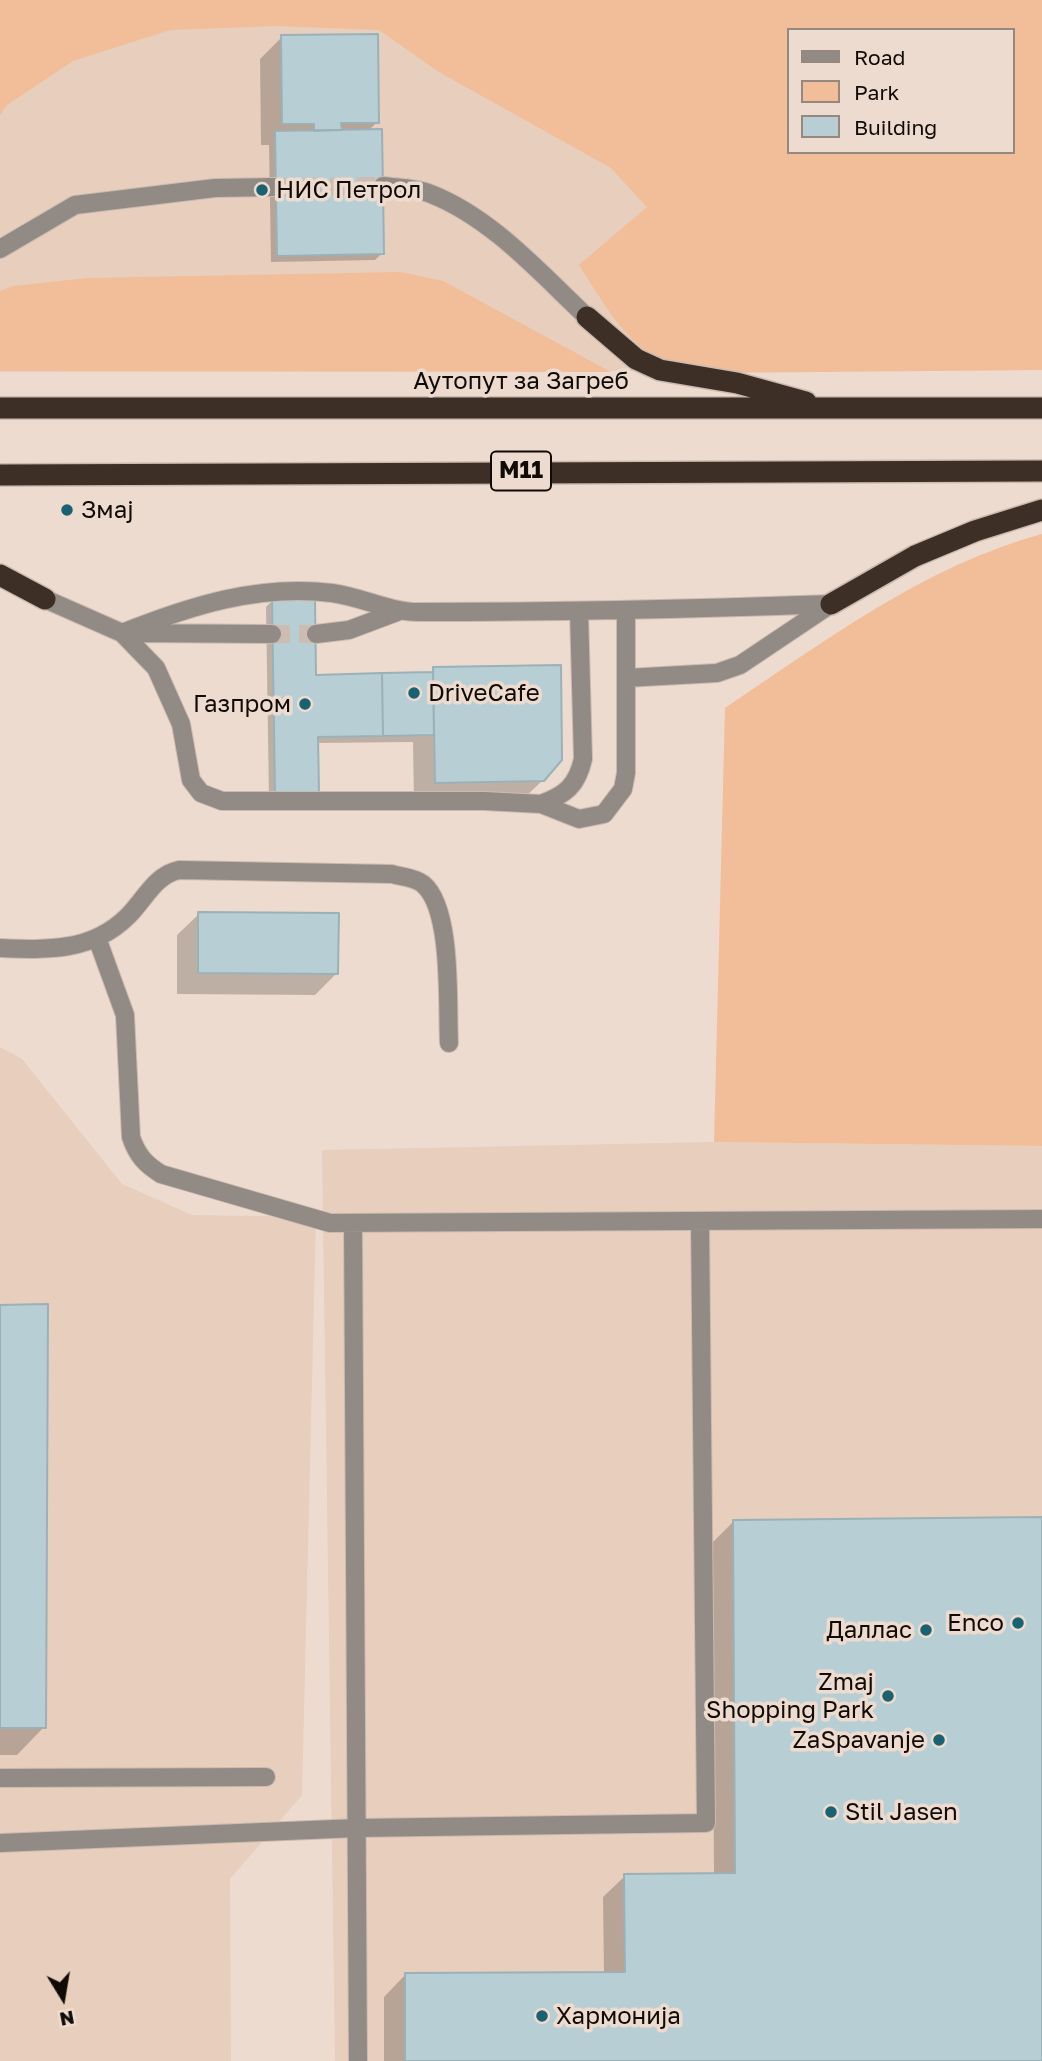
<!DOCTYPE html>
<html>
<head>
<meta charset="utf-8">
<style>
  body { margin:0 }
  #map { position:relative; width:1042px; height:2061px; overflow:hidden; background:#eedbcf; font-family:"Golos Text",sans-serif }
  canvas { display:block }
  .legend { position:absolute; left:787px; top:28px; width:228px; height:126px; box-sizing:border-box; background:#eedbcf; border:2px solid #96887f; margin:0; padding:9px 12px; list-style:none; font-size:21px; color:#110b07 }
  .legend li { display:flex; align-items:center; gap:14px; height:35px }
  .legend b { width:35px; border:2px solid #96887f }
  .north { position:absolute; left:28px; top:1963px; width:70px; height:70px; -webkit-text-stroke:5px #eedbcf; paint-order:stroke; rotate:169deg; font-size:19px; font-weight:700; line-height:28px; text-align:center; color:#110b07 }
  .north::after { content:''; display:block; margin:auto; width:24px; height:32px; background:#110b07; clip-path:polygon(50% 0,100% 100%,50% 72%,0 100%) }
</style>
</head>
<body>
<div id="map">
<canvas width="1042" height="2061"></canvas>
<ul class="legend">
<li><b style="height:9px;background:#928a85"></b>Road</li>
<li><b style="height:19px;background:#f2bd99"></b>Park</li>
<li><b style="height:19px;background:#b7ced4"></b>Building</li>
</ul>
<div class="north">N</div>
</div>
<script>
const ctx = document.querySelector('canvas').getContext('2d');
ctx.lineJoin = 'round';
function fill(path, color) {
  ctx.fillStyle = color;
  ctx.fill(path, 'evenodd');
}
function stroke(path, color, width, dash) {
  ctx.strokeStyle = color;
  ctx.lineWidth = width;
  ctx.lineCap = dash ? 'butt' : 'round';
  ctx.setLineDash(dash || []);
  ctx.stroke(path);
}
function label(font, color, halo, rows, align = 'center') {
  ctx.font = font + ' "Golos Text",sans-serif';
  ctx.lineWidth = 7;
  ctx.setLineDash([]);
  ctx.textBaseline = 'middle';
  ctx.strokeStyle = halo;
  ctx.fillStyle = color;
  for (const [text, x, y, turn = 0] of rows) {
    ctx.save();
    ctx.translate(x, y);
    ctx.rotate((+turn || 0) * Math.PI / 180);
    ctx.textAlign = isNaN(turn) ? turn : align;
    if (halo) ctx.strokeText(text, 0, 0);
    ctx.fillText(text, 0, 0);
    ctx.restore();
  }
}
fill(new Path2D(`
  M0,0h1042v370l-1042,2zM788,30h224v122h-224z
  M0,1047l22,12 100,125 70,31 124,2 -14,578 -72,84 1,182h-231z
  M714,1142l328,4v915h-707l-13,-911z`), '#e7cebd');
fill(new Path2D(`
  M0,0h1042v370l-334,3c-21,-6 -49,-10 -66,-25 -26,-21 -45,-56 -63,-83l68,-58 -36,-39 -172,-96 -60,-42 -104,-4 -105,4 -97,31 -66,44 -7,10zM788,30h224v122h-224z
  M401,272l42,9 168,91 -611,-1v-80l13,-5 75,-8z
  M1042,534v612l-328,-4 11,-434c100,-67 199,-142 317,-174z`), '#f2bd99');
fill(new Path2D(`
  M282,37l95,85 -9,9 14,122 -7,7 -104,2 -2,-117h-8l-1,-86z
  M273,600l42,76 114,-2 5,-5 109,111 -23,22 -106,2 -1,-62 -97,1 1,49 -7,7 -41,1 -3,-193z
  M199,914l138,59 -22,22 -138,-1v-59z
  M0,1307l44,420 -27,28h-17z
  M1042,1519v542h-658v-64l21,-22 199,-1 -1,-77 22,-21 89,-1 -2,-332 21,-21z`), '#0003');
const building = new Path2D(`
  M378,34l1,89h-38l1,7 -28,1v-7h-32l-1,-89z
  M382,129l2,125 -107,2 -2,-125z
  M315,598l1,77 66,-2 1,63 -65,1 1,55 -44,2 -3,-195z
  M561,665l1,95 -18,21 -109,2 -2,-116z
  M433,672l1,63 -51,1 -1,-63z
  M198,912l141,1 -1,61 -140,-1z
  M48,1304l-2,424h-46v-423z
  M1042,1517v544h-637v-88l220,-1 -1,-98 111,-1 -2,-353z`);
fill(building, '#b7ced4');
stroke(building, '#9bb1b8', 2);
stroke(new Path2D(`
  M276,187l107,-1
  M272,634h44`), '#cdbcb1', 18, [18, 9]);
const minor = new Path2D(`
  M383,186c15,2 34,2 48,8 61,24 109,79 156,123
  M0,249l75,-44 140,-17 61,-1
  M45,599l77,34 34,35 25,56 10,56 10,13 21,8h262l57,3 38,15 25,-5 19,-25 3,-16v-161
  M122,633c68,-27 136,-49 210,-40 30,4 57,19 87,19 138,0 275,-3 412,-8
  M132,633l140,1
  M316,634l33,-4 48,-18
  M626,678l91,-5 23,-8 91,-61
  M541,804c24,-9 36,-18 42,-45l-4,-148
  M97,938l28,77 6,122c6,18 14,27 30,37l169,49 712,-4
  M0,948c47,2 92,4 128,-32 17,-17 27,-41 51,-46l213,4c10,3 22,3 31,10 30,25 24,121 26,159
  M353,1223l5,838
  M0,1778l266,-1
  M0,1843l358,-15 348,-5 -6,-602`);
const highway = new Path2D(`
  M587,317l49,42 24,11 77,13 69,19
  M0,408h1042
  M0,475l1042,-4
  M0,575l45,24
  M831,604l84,-48 60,-25 67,-21`);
stroke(minor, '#cbbaaf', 20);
stroke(highway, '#cbbaaf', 24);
stroke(minor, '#928a85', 18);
stroke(highway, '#3d2f25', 21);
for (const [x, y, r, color] of [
  [262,190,7,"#1a6171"],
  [67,510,7,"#1a6171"],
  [414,693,7,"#1a6171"],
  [305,704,7,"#1a6171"],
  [1018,1623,7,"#1a6171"],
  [926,1630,7,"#1a6171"],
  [888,1696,7,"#1a6171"],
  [939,1740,7,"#1a6171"],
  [831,1812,7,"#1a6171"],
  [542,2016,7,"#1a6171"]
]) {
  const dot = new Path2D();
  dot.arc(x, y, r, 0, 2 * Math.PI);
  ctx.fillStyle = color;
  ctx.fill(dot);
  stroke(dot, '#eedbcf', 2.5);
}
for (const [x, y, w] of [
  [521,471,60]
]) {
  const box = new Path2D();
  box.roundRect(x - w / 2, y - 19.5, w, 39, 5);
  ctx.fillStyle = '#eedbcf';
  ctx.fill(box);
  stroke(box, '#110b07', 2);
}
label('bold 23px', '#110b07', null, [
  ["M11",521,471]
]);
label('24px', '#110b07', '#eedbcf', [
  ["НИС Петрол",276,190],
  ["Змај",81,510],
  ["DriveCafe",428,693],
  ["Газпром",291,704,"right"],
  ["Enco",1004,1623,"right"],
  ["Даллас",912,1630,"right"],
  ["Zmaj",874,1682,"right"],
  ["Shopping Park",874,1710,"right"],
  ["ZaSpavanje",925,1740,"right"],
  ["Stil Jasen",845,1812],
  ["Хармонија",556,2016]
], 'left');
label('24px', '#110b07', '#eedbcf', [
  ["Аутопут за Загреб",521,381]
]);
</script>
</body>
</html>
